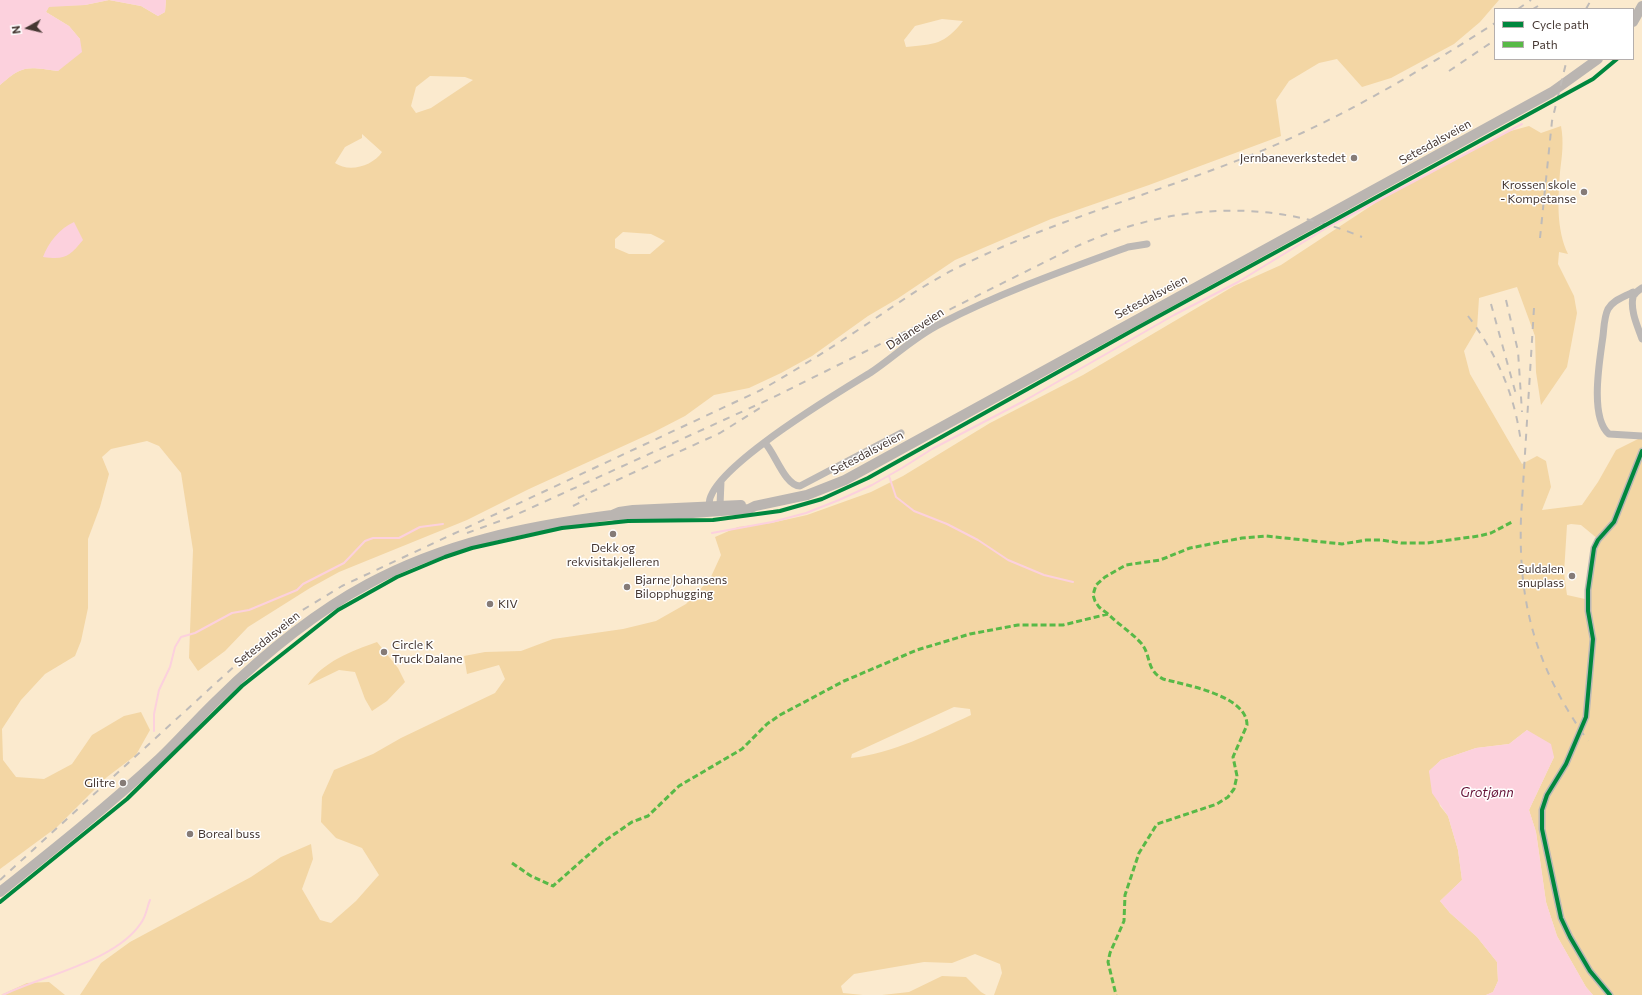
<!DOCTYPE html>
<html>
<head>
<meta charset="utf-8">
<style>
  body { margin:0 }
  #map { position:relative; width:1642px; height:995px; overflow:hidden; background:#fcf8f6; font-family:Commissioner,sans-serif }
  canvas { display:block }
  .legend { position:absolute; left:1494px; top:8px; width:140px; height:52px; box-sizing:border-box; background:#fff; border:1px solid #b5afad; margin:0; padding:5px 7px; list-style:none; font-size:12px; color:#453732 }
  .legend li { display:flex; align-items:center; gap:8px; height:20px }
  .legend b { width:20px; border:1px solid #b5afad }
  .north { position:absolute; left:8px; top:8px; width:40px; height:40px; -webkit-text-stroke:3px #fff; paint-order:stroke; rotate:262deg; font-size:11px; font-weight:700; line-height:16px; text-align:center; color:#453732 }
  .north::after { content:''; display:block; margin:auto; width:14px; height:18px; background:#453732; clip-path:polygon(50% 0,100% 100%,50% 72%,0 100%) }
</style>
</head>
<body>
<div id="map">
<canvas width="1642" height="995"></canvas>
<ul class="legend">
<li><b style="height:5px;background:#00873e"></b>Cycle path</li>
<li><b style="height:5px;background:#58b947"></b>Path</li>
</ul>
<div class="north">N</div>
</div>
<script>
const ctx = document.querySelector('canvas').getContext('2d');
ctx.lineJoin = 'round';
function fill(path, color) {
  ctx.fillStyle = color;
  ctx.fill(path, 'evenodd');
}
function stroke(path, color, width, dash) {
  ctx.strokeStyle = color;
  ctx.lineWidth = width;
  ctx.lineCap = dash ? 'butt' : 'round';
  ctx.setLineDash(dash || []);
  ctx.stroke(path);
}
function label(font, color, halo, rows, align = 'center') {
  ctx.font = font + ' Commissioner,sans-serif';
  ctx.lineWidth = 3;
  ctx.setLineDash([]);
  ctx.textBaseline = 'middle';
  ctx.strokeStyle = halo;
  ctx.fillStyle = color;
  for (const [text, x, y, turn = 0] of rows) {
    ctx.save();
    ctx.translate(x, y);
    ctx.rotate((+turn || 0) * Math.PI / 180);
    ctx.textAlign = isNaN(turn) ? turn : align;
    if (halo) ctx.strokeText(text, 0, 0);
    ctx.fillText(text, 0, 0);
    ctx.restore();
  }
}
fill(new Path2D(`
  M0,0h1642v995h-1642zM1495,9h138v50h-138z`), '#fbeace');
fill(new Path2D(`
  M109,0l32,6 17,10 7,-4 1,-12h1333l-19,22 -26,22 -63,34 -29,9 -25,-28 -18,4 -30,18 -13,19 5,36 -132,49 -98,34 -96,41 -58,39 -29,17 -56,40 -31,17 -32,15 -35,7 -29,21 -31,16 -125,57 -62,31 -128,52 -29,16 -62,39 -23,24 -27,20 -9,-13 4,-108 -12,-77 -22,-27 -12,-5 -36,8 -9,8 7,17 -9,33 -12,32v69l-7,33 -6,15 -30,18 -24,26 -19,29 1,31 13,17 28,2 28,-15 20,-29 32,-19 17,-4 9,18 -14,25 -29,22 -50,50 -57,42v-784c23,-21 28,-18 58,-14l22,-32 -11,-13 -23,-14 3,-6 36,-1zM942,19l21,2c-19,24 -28,23 -57,26l-2,-7 11,-14zM430,76l35,1 8,3 -42,28 -15,5 -5,-7 5,-19zM362,134l20,18c-9,14 -33,21 -47,11l10,-16 17,-9zM623,232l28,2 14,7 -15,13h-21l-14,-6v-9z
  M1529,126l12,7 20,-7c3,16 1,30 -1,46 -2,27 -4,57 8,82l-9,-2 -1,12 16,32 3,17 -10,54 -26,38 -5,-33 -1,-36 -18,-49 -38,11 -2,31 -13,22 6,23 52,90 15,-8 9,5 5,26 -9,23 40,-5 16,-23 18,-32 26,-13v558h-49l-7,-8 -29,-51 -11,-34 -10,-70 -7,-22 25,-53 -27,-27 -18,14 -33,4 -35,12 -12,11 11,35 8,10 10,34 4,30 -22,21 10,12 27,24 20,25 1,19 -5,11 -7,3h-492l8,-22 -2,-9 -25,-10 -23,9 -28,-1 -70,12 -13,12 2,7 20,2h-783l21,-32 29,-21 121,-65 30,-20 30,-13 2,15 -11,30 18,31 11,3 25,-22 23,-26 -17,-27 -26,-10 -15,-16 1,-25 12,-27 39,-16 28,-16 94,-45 10,-14 -6,-14 -32,9 -3,-18 21,-4 36,-1 32,-12 70,-10 33,-8 30,-17 24,-25 11,-24 -6,-18 23,-10 33,-4 36,-8 64,-23 32,-16 87,-53 93,-48 151,-89 47,-21 105,-69 91,-49 30,-15zM1571,524l10,1 17,14 -13,60 -18,-4 -3,-22 3,-48zM954,707l16,2 1,6c-39,18 -77,38 -120,43l1,-4z
  M377,642l21,26 7,14 -18,19 -15,10 -7,-12 -10,-27 -16,-2 -31,15c14,-23 44,-34 69,-43z
  M942,976l24,1 15,15 5,3h-104l27,-3z
  M49,982l16,13h-64l26,-12z`), '#f3d6a4');
fill(new Path2D(`
  M0,0h109l-24,5 -36,2 -3,5 23,14 11,13 2,13 -24,19c-30,-4 -35,-7 -58,14z
  M109,0h57l-1,12 -7,4 -17,-10z
  M74,222l9,18c-14,17 -18,20 -40,17 5,-14 17,-29 31,-35z
  M1527,730l24,14 3,13 -25,53 7,22 10,70 11,34 29,51 7,8h-107l7,-3 5,-11 -1,-19 -20,-25 -27,-24 -10,-12 22,-21 -4,-30 -10,-34 -16,-23 -3,-22 12,-11 35,-12 33,-4z`), '#fcd1dd');
stroke(new Path2D(`
  M889,476l7,21 18,14 33,13 31,16 30,20 36,15 29,7
  M712,533l60,-11 34,-9 33,-13 33,-15 30,-17 30,-19 92,-48 150,-86 64,-33 90,-55 194,-103
  M154,731v-17l5,-24 11,-23 5,-20 6,-10 14,-4 37,-20 17,-3 48,-20 6,-6 41,-21 21,-22 8,-3h26l21,-11 23,-3
  M3,995c41,-20 113,-34 138,-72 5,-6 6,-16 9,-23`), '#fcd1dd', 2);
stroke(new Path2D(`
  M1642,288c-3,2 -8,5 -9,9 -3,14 5,30 9,42
  M1635,294l-2,-2c-9,5 -20,8 -25,17 -4,8 -4,19 -5,27 -3,23 -14,81 6,98l33,2
  M765,443c10,10 20,43 35,43l101,-53
  M717,508l3,-3 1,-24
  M711,509c-20,-30 135,-121 159,-136 24,-16 44,-36 70,-49 60,-31 125,-54 188,-77l19,-3
  M1610,995l-20,-24 -20,-34 -9,-19 -19,-89v-19l5,-15 19,-31 20,-47 7,-78 -5,-28v-21l6,-42 4,-8 16,-18 28,-71`), '#bcb8b5', 7);
stroke(new Path2D(`
  M1633,22l9,-16
  M612,515l7,2 31,-1 99,-7 6,-3 52,-11 38,-15 707,-388 46,-33
  M0,892c54,-43 108,-86 159,-133 20,-19 39,-41 59,-60 45,-44 94,-85 150,-115 75,-41 159,-58 244,-69l7,-3 14,-2 108,-5`), '#bab5b1', 10);
stroke(new Path2D(`
  M1518,9l13,-9
  M1533,9l5,-3
  M1586,9l5,-9
  M1449,71l46,-31
  M1540,238l12,-117 15,-62
  M1506,300l12,51 4,61
  M1491,304l26,94
  M1534,308l-13,210c-3,88 16,151 67,223
  M1468,316c29,38 47,79 53,127
  M578,498l142,-65 40,-25
  M573,506l14,-7
  M467,533l44,-16 261,-119 301,-150c95,-44 192,-51 289,-11
  M0,880l262,-239 39,-30 41,-25 419,-196c37,-21 73,-44 109,-68 31,-21 61,-42 95,-58 88,-43 187,-70 279,-106 89,-35 170,-83 251,-135`), '#bfbbb8', 2, [7, 7]);
stroke(new Path2D(`
  M1108,614l-9,-7 -4,-6 -2,-6 3,-10 9,-8 21,-12 34,-5 30,-12 52,-10 24,-2 76,8 24,-4h15l20,3h26l52,-7 12,-3 21,-11
  M512,863l19,13 22,10 50,-44 29,-20 16,-6 31,-30 63,-37 25,-25 13,-9 64,-34 73,-31 53,-16 48,-9h45l45,-11c10,10 23,18 33,29 11,13 4,26 22,36 22,6 84,16 84,46l-14,32 4,19 -3,13 -6,8 -11,7 -60,20 -18,29 -14,42 -1,26 -14,32 -2,9 8,33`), '#58b947', 3, [6, 3]);
stroke(new Path2D(`
  M0,902l127,-103 115,-113 96,-76 59,-33 48,-20 27,-9 90,-20 66,-7 85,-1 67,-9 42,-12 46,-21 269,-150 456,-249 24,-20
  M1610,995l-20,-24 -20,-34 -9,-19 -19,-89v-19l5,-15 19,-31 20,-47 7,-78 -5,-28v-21l6,-42 4,-8 16,-18 28,-71`), '#00873e', 4);
for (const [x, y, r, color] of [
  [1354,158,4,"#857b77"],
  [1584,192,4,"#857b77"],
  [613,534,4,"#857b77"],
  [1572,576,4,"#857b77"],
  [627,587,4,"#857b77"],
  [490,604,4,"#857b77"],
  [384,652,4,"#857b77"],
  [123,783,4,"#857b77"],
  [190,834,4,"#857b77"]
]) {
  const dot = new Path2D();
  dot.arc(x, y, r, 0, 2 * Math.PI);
  ctx.fillStyle = color;
  ctx.fill(dot);
  stroke(dot, '#fff', 1.5);
}
label('12px', '#453732', '#fff', [
  ["Setesdalsveien",1435,142,-29],
  ["Setesdalsveien",1151,297,-28],
  ["Dalaneveien",915,329,-33],
  ["Setesdalsveien",867,453,-28],
  ["Setesdalsveien",267,639,-39]
]);
label('12px', '#453732', '#fff', [
  ["Jernbaneverkstedet",1346,158],
  ["Krossen skole",1576,185],
  ["- Kompetanse",1576,199],
  ["Dekk og",613,548,"center"],
  ["rekvisitakjelleren",613,562,"center"],
  ["Suldalen",1564,569],
  ["snuplass",1564,583],
  ["Bjarne Johansens",635,580,"left"],
  ["Bilopphugging",635,594,"left"],
  ["KIV",498,604,"left"],
  ["Circle K",392,645,"left"],
  ["Truck Dalane",392,659,"left"],
  ["Glitre",115,783],
  ["Boreal buss",198,834,"left"]
], 'right');
label('italic 13px', '#641035', '#fff', [
  ["Grotjønn",1487,793]
]);
</script>
</body>
</html>
